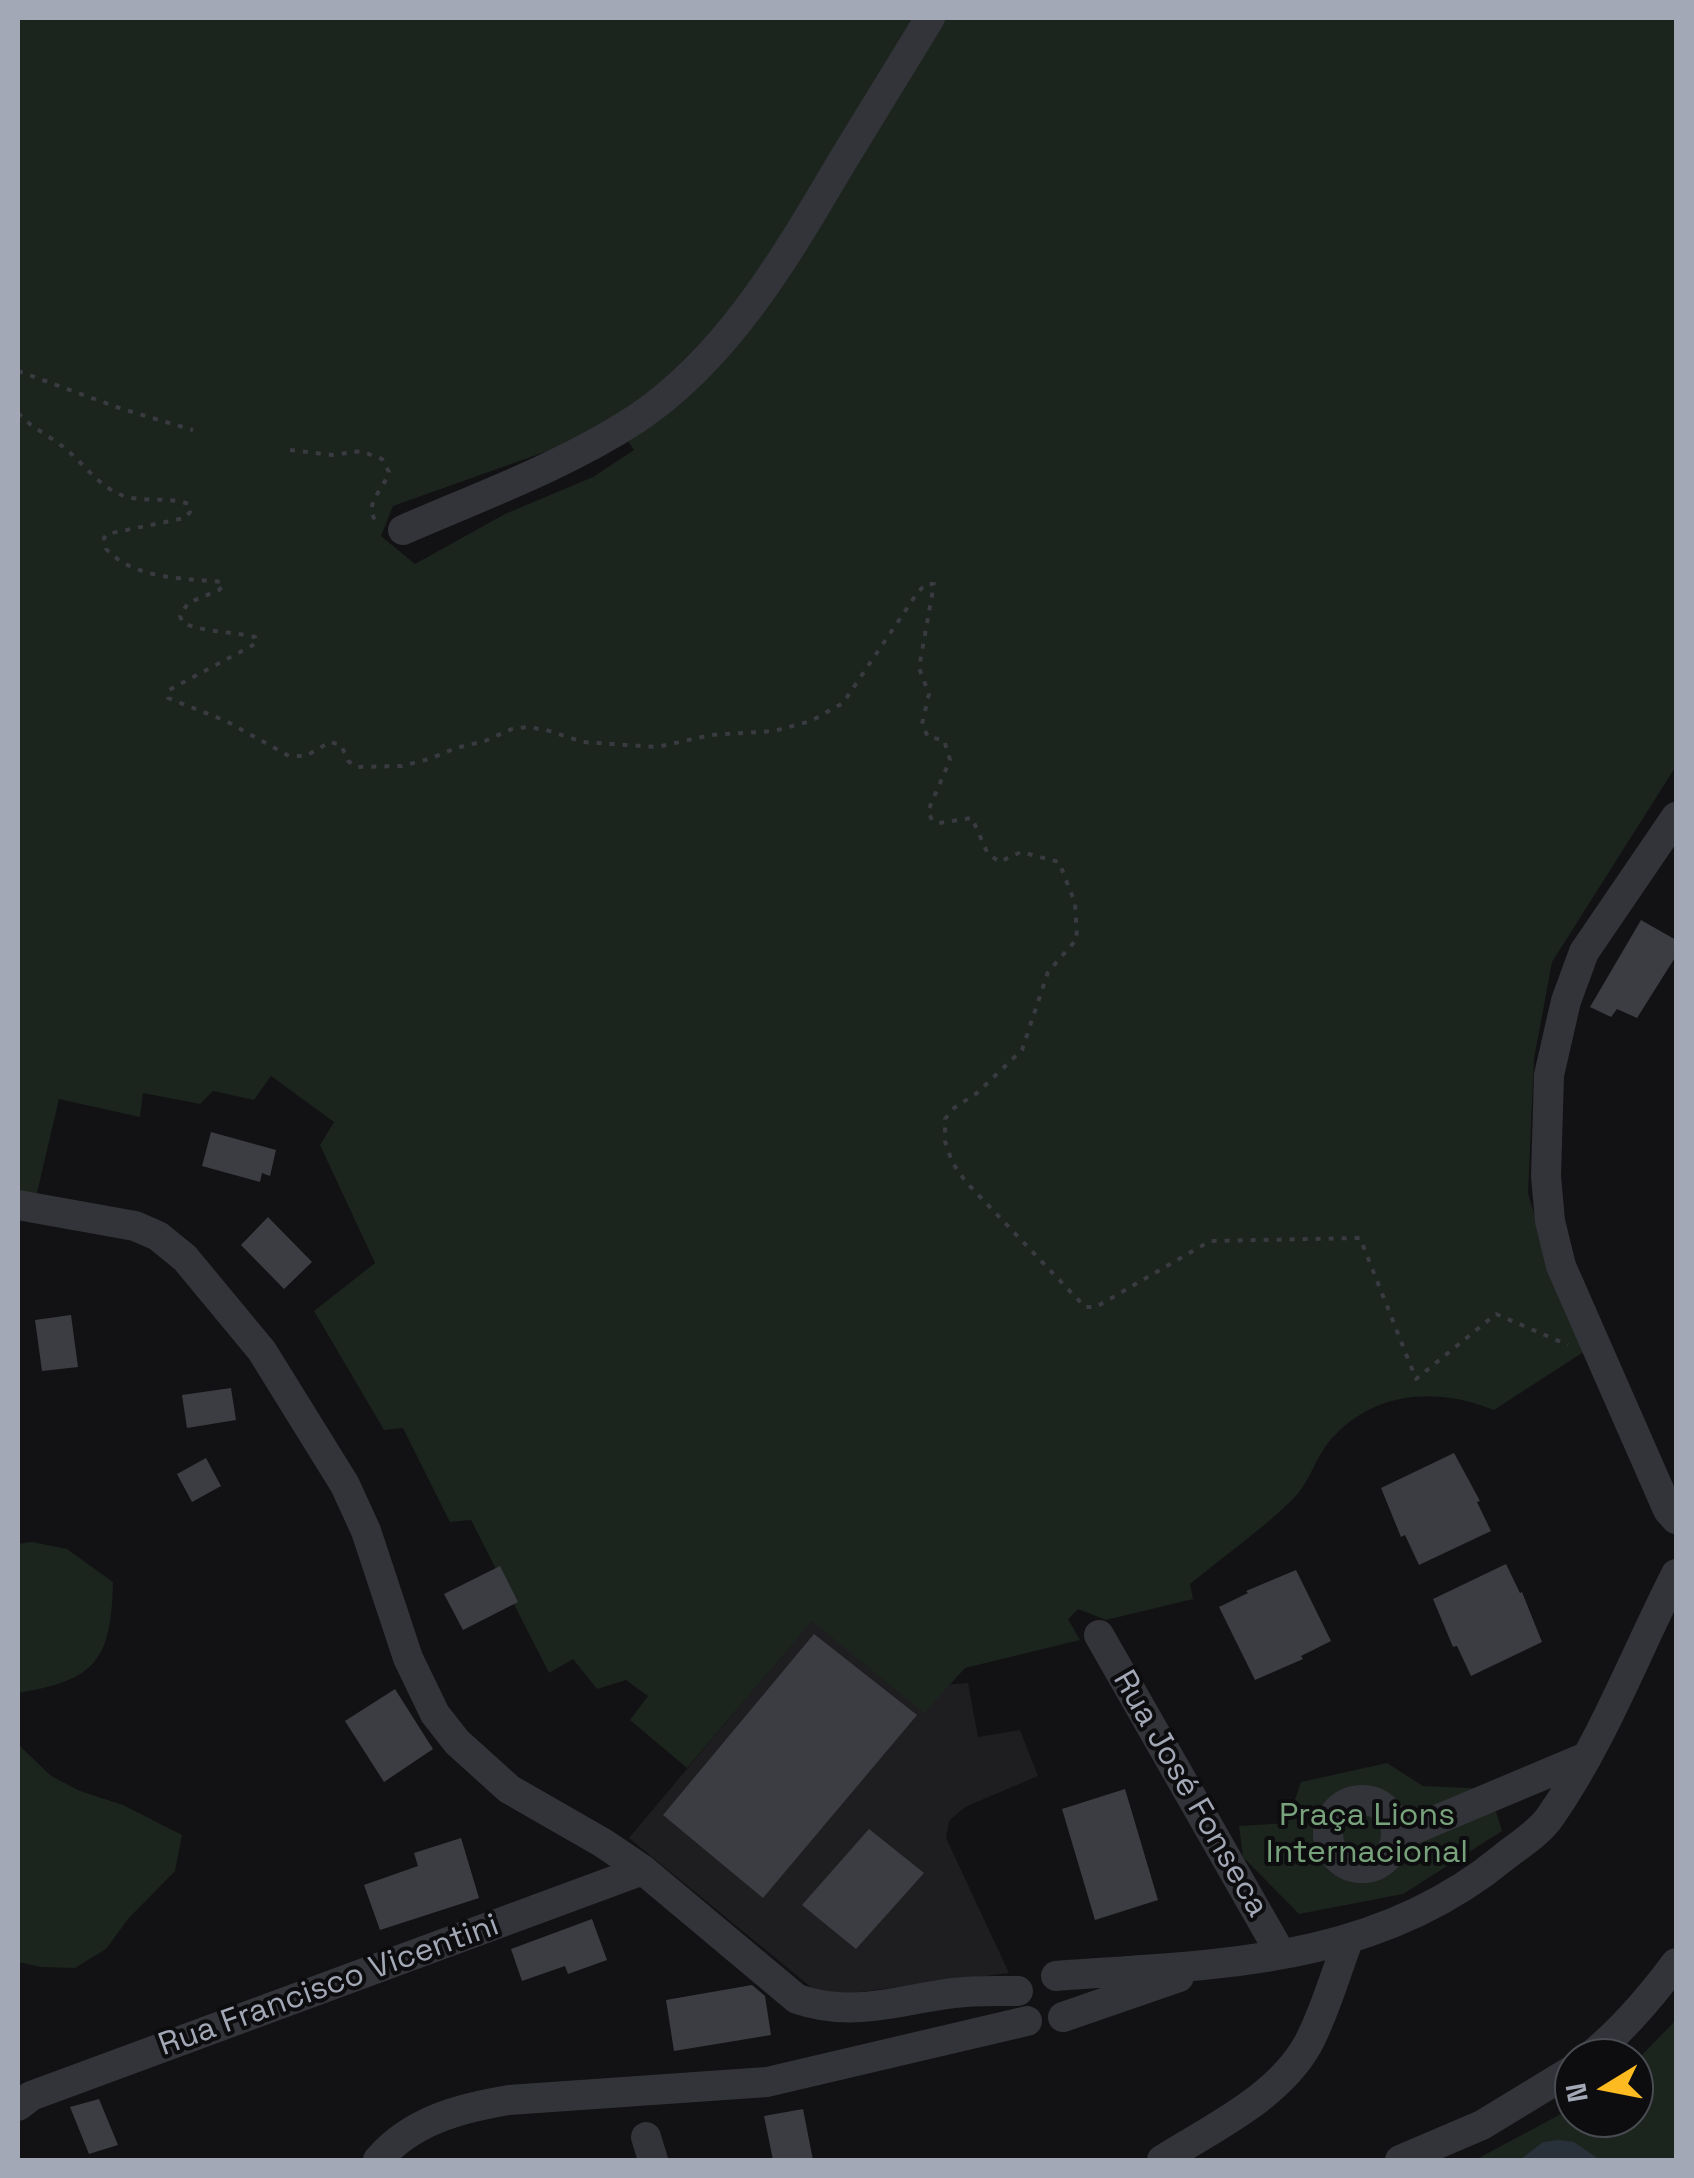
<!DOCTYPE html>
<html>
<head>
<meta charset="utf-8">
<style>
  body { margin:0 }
  #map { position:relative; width:1694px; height:2178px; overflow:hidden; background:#121214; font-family:"Space Grotesk",sans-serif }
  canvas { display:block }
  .frame { position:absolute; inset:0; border:20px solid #a3a8b6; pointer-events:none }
  .north { position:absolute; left:1554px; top:2038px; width:100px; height:100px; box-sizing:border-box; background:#0d0d0f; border:2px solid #494b52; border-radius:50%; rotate:260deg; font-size:28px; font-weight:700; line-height:40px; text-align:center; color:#a3a8b6 }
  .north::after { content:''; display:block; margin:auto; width:35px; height:45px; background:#feba21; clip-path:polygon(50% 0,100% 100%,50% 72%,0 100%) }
</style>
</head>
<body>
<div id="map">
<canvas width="1694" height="2178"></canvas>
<div class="frame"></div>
<div class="north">N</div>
</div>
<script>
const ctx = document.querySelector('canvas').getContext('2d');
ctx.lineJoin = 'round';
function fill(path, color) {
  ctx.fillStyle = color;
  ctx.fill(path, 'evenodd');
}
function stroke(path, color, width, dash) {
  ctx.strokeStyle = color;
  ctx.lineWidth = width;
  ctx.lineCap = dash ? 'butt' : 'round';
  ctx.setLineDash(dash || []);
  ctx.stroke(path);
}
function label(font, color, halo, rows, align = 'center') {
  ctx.font = font + ' "Space Grotesk",sans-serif';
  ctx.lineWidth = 8;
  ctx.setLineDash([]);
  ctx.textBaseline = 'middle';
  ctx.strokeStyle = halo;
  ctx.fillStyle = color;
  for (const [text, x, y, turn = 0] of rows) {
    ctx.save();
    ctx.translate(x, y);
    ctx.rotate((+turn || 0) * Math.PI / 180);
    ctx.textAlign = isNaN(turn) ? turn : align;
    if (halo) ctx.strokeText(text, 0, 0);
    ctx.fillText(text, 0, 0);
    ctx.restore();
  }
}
fill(new Path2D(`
  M812,1620l108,67 48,-4 10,54 42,-7 18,46 -73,31 -16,14 -3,17 63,135 -158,20 -34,-1 -188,-154z`), '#1e1e21');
fill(new Path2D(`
  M18,18h1647l11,3v745l-124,196 -18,97 -6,134 21,73 36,85 -91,59c-58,-24 -124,-19 -166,33 -14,18 -20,43 -37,58 -31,30 -67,55 -101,83l3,15 -87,21 -28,-11 -10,10 12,21 -115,28 -41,45 -112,-92 -125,147 -57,-48 18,-24 -22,-16 -29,9 -24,-30 -24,14 -78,-153 -21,2 -47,-94 -19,2 -70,-119 61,-48 -55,-118 14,-23 -63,-46 -17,24 -41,-9 -13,13 -57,-11 -3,24 -81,-18 -23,98 -18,-4zM612,418l22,32 -41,27 -88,37 -90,50 -34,-28 12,-30 166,-59z
  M32,1542l35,7 46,33c-2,79 -17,98 -95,111v-149z
  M18,1744l33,32 29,15 43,14 59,30 -7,36 -47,48 -22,30 -31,19 -34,-1 -23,-5z
  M1387,1763l36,23 66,3 13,42 -99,63 -104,20 -56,-57 -4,-31 48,-3 14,-41z
  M1676,2020v140h-201l99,-53v11h60v-55z`), '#1c241e');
fill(new Path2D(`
  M1559,2140l15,2 26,18h-80l23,-18z`), '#283139');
fill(new Path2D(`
  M1641,920l35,20v16l-39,62 -20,-9 -6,8 -21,-10z
  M211,1132l65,18 -6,26 -8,-3 -2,9 -58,-16z
  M268,1217l44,45 -28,27 -43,-44z
  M71,1315l7,52 -36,4 -7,-51z
  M231,1388l5,32 -49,8 -5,-33z
  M1454,1453l26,48 -3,1 14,29 -72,34 -14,-30 -4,2 -20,-49z
  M206,1458l15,28 -29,16 -15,-28z
  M1506,1564l14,29 2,-1 20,50 -71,34 -14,-30 -4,1 -20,-48z
  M500,1566l18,36 -55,28 -19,-36z
  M1296,1570l35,71 -30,15 2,3 -48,21 -36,-73 29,-14 -2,-2z
  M814,1634l103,81 -154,183 -100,-83z
  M395,1689l38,60 -49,33 -39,-61z
  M1125,1789l33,111 -63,20 -33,-111z
  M869,1829l55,44 -68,76 -54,-44z
  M461,1838l18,60 -99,32 -16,-45 54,-19 -4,-13z
  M592,1919l15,41 -39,14 -3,-8 -43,15 -11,-32z
  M752,1985l13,11 6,39 -97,16 -8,-51z
  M99,2099l19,46 -29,9 -19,-47z
  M803,2109l10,51h-40l-9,-44z`), '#3c3d42');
stroke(new Path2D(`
  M18,371l104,38 71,21
  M18,413c14,16 33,23 49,37 19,16 35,41 61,47 20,5 42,0 61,7l1,8 -5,6 -78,16 -3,4 2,11c29,31 78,29 116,33v5l-3,3 -31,13 -8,13 3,7c24,10 48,8 72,14l2,6 -88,47 -1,8 58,23 63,35h17l24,-14 11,3 7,16 9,6 45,-1 27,-7 27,-11 29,-7 27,-12 15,-2 19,3 37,12 74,5 54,-12 63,-4 37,-10 32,-18 75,-111 8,-8h8l-15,84 10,26 -7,30 6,13 16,3 6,20 -22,51 4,9 7,3 33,-5 15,34 12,10 22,-10 38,10 16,41 2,36 -29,33 -26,78 -45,43 -23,15 -9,11v22l7,21 14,20 119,125h11l114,-66 150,-3 56,141 80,-65 72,31
  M290,450l42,5 29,-4 21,8 7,13c-6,19 -29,35 -10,52`), '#393b40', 4, [5, 8]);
stroke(new Path2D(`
  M403,530c78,-34 161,-64 233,-111 93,-62 152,-166 207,-259 29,-48 58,-95 87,-142
  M1676,817l-92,135 -18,49 -17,74 -3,101 4,45 11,45 107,244 8,9
  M18,1205l117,21 23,10 27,22 77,93 83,134 21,46 42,127 27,56 22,28 52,47 94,54 40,27 154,129c57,19 100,1 157,-6 21,-3 43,-2 64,-2
  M1099,1635l182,319
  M1328 1834a34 34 0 1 1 68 0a34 34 0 1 1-68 0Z
  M1396,1837l190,-80
  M1056,1976c161,-12 317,-11 448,-119 15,-12 35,-24 46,-40 52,-74 85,-163 126,-243
  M1063,2017l116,-40
  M1588,2058c34,-27 62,-60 88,-95
  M18,2106l13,-10 612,-226
  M646,2137l7,23
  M378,2160c33,-39 82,-52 131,-60l258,-18 260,-61
  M1162,2160c50,-32 116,-62 146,-116 17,-32 27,-69 40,-103
  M1400,2160l82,-35 92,-56`), '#333439', 30);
label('32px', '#a3a8b6', '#0d0d0f', [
  ["Rua José Fonseca",1190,1794,60],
  ["Rua Francisco Vicentini",329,1986,-20]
]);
label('32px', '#78a27c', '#0d0d0f', [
  ["Praça Lions",1367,1816],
  ["Internacional",1367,1853]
]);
</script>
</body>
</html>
